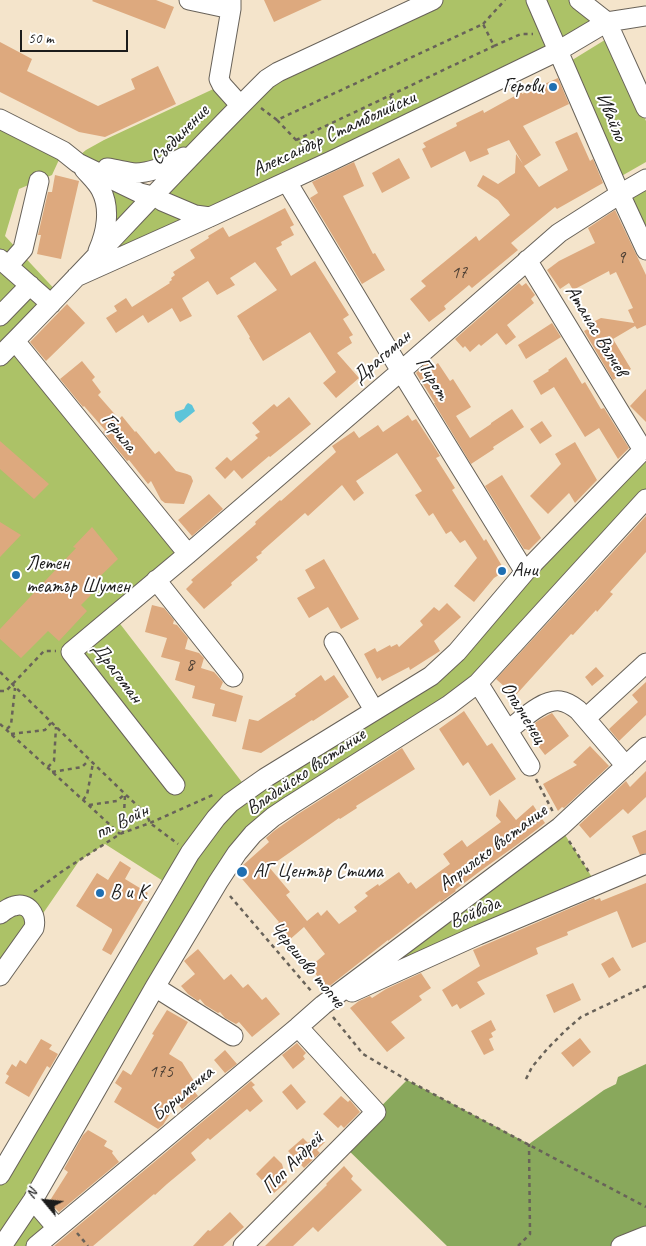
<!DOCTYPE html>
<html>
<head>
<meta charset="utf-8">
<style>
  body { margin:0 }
  #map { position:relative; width:646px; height:1246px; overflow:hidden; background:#f4e4cb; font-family:Caveat,sans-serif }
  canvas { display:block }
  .north { position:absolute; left:20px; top:1176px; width:50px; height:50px; -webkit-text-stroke:4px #fff; paint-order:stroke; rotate:298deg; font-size:14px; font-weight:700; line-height:20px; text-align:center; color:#1c1c1c }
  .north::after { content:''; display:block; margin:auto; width:18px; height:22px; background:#1c1c1c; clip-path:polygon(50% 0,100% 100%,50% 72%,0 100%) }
  .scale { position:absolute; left:20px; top:30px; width:108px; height:22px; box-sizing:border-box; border:2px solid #1c1c1c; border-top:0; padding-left:6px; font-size:15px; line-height:18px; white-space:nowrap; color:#1c1c1c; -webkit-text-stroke:4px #fff; paint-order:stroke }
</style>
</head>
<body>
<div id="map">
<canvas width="646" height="1246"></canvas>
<div class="north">N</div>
<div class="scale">50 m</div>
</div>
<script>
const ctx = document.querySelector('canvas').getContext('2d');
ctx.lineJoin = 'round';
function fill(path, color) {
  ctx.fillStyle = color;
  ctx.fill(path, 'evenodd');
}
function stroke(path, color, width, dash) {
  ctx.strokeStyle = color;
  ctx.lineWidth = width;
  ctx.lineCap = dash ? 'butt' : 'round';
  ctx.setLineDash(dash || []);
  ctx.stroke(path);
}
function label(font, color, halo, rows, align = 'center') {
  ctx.font = font + ' Caveat,sans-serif';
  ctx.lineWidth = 4;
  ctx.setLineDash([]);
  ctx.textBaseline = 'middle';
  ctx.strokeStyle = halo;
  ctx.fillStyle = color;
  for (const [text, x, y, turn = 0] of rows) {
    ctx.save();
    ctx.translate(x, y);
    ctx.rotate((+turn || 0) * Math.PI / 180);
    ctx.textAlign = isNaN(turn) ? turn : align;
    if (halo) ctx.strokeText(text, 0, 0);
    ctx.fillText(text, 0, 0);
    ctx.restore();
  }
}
fill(new Path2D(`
  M433,0h146l27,22 -48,29 -348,166 -115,40 9,-19 -10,-58 58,16 26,-36 -71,8 -27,-13 6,-5 18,-10 118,-55 19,20 26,-26z
  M608,38l38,83v41l-28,16 -49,-116z
  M0,119l63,32 -11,24 -33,14 -14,47 55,59 -45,46 173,213 -74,62 134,174 183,-114 215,-229v52l-161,177 -232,158 -220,366 24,28 -22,18h-35v-71l171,-289 -66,-42 -26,17 -79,115z
  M646,179v71l-26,-56z
  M560,827l37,58 -237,91z`), '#acc267');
fill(new Path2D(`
  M646,1064v182h-199l-104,-101 64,-65 122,64 75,-54 12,-6 2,-7z`), '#89a85c');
fill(new Path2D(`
  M188,403l4,2 3,6 -15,12c-4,-3 -6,-5 -5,-11l9,-3 2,-4z`), '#5cc4d9');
fill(new Path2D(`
  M93,0h63l18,7 -9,22 -73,-28z
  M264,0h58l-48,22z
  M0,42l32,17 -5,12 71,35 37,-17 -4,-10 27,-13 18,38 -71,33 -26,-5 -79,-40z
  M558,78l11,26 -46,22 18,29 -17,11 15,21 29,-17 -13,-28 22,-10 13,29 3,-2 10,24 -46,26 -2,-2 -44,36 7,7 -46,38 -3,-3 -25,21 2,3 -17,13 -19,-23 16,-13 -5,-5 55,-45 3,5 31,-26 -12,-15 -21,-14 6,-11 15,9 17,-11 1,-19 7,10 -14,-24 -22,9 2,5 -19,8 -5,-11 -34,17 -9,-19 4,-2 -3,-4 34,-17 -1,-3 27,-13 1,3 38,-21v2z
  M399,158l11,20 -28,15 -10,-20z
  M354,162l10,24 -21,10 30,58 2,-1 10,17 -23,14 -52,-86 8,-5 -6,-11z
  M55,175l24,6 -18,78 -24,-5 4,-19h-3l10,-43h4z
  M285,208l9,17 -4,2 4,8 -13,7 1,3 -6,3 15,28 24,-15 34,54 -6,4 10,16 -4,2 3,6 -15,10 22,25 -23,20 -13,-15 13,-11 -26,-40 -47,29 -14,-23 1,-1 -13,-21 40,-26 -22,-28 -25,16 5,7 -18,10 -9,-14 -26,17 10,18 -12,6 -8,-14 -24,15 -5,-8 -27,18 -10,-15 11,-7 -3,-5 12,-8 6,9 38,-24 -1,-1 3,-2 -1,-2 4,-3 -2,-3 22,-14 -5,-8 19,-12 -1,-2 15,-9 6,10z
  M615,210l31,65v50l-9,4 -2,-3 -22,13 18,30 -18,11 -29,-49 11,-6 -2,-3 8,-4 33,5 -6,-13 5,-2 -17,-36 -6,3 -1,-4 -36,19 -4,-7 -9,6 -13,-19 12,-9 36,-18 -7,-15z
  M519,283l3,3 4,-3 9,12 -4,4 3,4 -27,22 9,12 -10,8 -9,-12 -16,13 -2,-2 -9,8 -5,-6 -2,2 -8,-9z
  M67,304l18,19 -39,38 -16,-19z
  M552,323l9,14 -35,22 -8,-14z
  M566,357l16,27 3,-2 16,27 3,-1 25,40 -11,11 -19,-31 -14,9 -31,-50 -13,8 -8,-14 16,-10 -1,-1z
  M82,361l13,16 -3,3 9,12 -3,3 21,24 3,-3 13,16 1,-1 19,23 4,-3 17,20 11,3 4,2 2,5 -9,23 -19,-1 -4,-3 -10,-19 -3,3 -19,-24 -2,1 -24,-29 2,-2 -21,-24 -1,1 -23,-28z
  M430,363l3,4 5,-4 12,18 3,-2 18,28 -15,9 14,22 21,-14v-1l21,-14 12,18 -31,20 1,2 -23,15 -37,-61h1l-19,-30 8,-8z
  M646,389v33l-16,-16z
  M289,397l22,27 -41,33 -1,-1 -27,23 -8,-9 -9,9 -10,-11 12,-11 4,4 27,-23 -3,-3 5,-3 -8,-9 22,-19 3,3z
  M408,415l4,6 4,-2 17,26 7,11 -4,2 19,30 -3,2 32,51 2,-2 19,32 -11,7 -20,24 -20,-16 23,-28 -12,-18 -5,3 -9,-12 -5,3 -13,-21 -4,3 -14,-21 7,-4 -25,-38 -41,28 8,12 -10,8 -12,-16 -34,31 -3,-3 -44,39 1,1 -6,4 2,3 -27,23 1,2 -28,24 -18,-20 7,-7 -2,-2 65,-56 -1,-2 25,-22 1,1 55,-49 -4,-6 22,-15 5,7 19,-13 5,7z
  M542,421l10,15 -12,8 -10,-15z
  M0,441l49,43 -15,15 -34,-30z
  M575,442l22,38 -22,23 -6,-10 -21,21 -18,-18 31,-32 -6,-10z
  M502,475l39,63 -12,12 -5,-1 -39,-63z
  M209,494l14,15 -31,27 -14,-16z
  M646,516v36l-36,40 3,2 -16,18 -1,-2 -23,25 -2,-1 -56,62 -19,-17z
  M0,522l21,13 -21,22z
  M92,527l26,32 -32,31 5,5 -10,10 6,6 -28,30 -11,-10 -27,27 -21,-19v-10l76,-81 -3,-1z
  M324,559l35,60 -18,10 -13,-22 -19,11 -12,-20 18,-10 -10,-18z
  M447,603l14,14 -27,24 6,10 -30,19 -1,-3 -27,14 -2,-4 -3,2 -13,-25 11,-6 2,4 13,-7 1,2 6,-3 2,3 24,-22 -3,-4 14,-14 5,4z
  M152,605l12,3 10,12 -1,4 4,1 11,13 -3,11 14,4 5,5 -3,10 13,4 9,10 -3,7 23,7 -7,26 -24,-6 3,-12 -23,-6 3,-12 -20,-6 5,-18 -19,-5 6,-19 -22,-6z
  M596,667l8,9 -12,10 -7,-9z
  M321,675l4,6 9,-6 15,22 -36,24 -1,-1 -51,33 -19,-4 7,-30 9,2 38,-25 -1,-2z
  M646,682v33l-27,26 -10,-12 29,-27 -6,-7z
  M464,711l23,35 5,-3 24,36 -26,17 -22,-34 -5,4 -24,-37z
  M552,713l17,23 -24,19 -19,-25 13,-10z
  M590,746l19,20 -45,42 -2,-1 -4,4 -15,-27 34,-19 -4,-3z
  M402,748l13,21 -59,37 1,2 -17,11 -1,-1 -70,49 21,25 -4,3 21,26 11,-9 3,4 6,-6 12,14 18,-13 -3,-4 14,-11 -3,-3 13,-9 1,2 20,-14 9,12 3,-2 5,7 34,-25 -7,-10 19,-14 5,7 34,-25 -5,-6 3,-17 17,21 17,-15 12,18 -27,21 -35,25 -28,21 1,1 -15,11 -1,-1 -52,40v-1l-61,48 -17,-21 15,-13 -21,-27 -17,15 -13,-15 5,-5 -42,-49 5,-7 27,-24 -3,-4 8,-7 24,-17z
  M646,771v26l-18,17 -5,-5 -33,29 -11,-13 47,-44 4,6z
  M646,830v23l-6,2 -8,-19z
  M120,861l11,7 -6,11 23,14 -37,62 -9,-5 10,-19v-2l-36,-23 21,-33 11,7z
  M646,883v59l-14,6 -15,-37 -50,21 1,3 -32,13 2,6 -61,28 8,12 -25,15 -3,-5 -5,3 -10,-17 38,-24 -7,-16 121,-52 1,2 5,-2 1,3z
  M198,949l26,31 7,-6 12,14 5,-4 14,16 4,-3 14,17 -28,23 -13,-15 -3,2 -11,-6 -5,-6 -2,1 -13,-8 -5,-6 -2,2 -10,-7 -7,-8 14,-12 -11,-13z
  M613,957l8,13 -12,8 -8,-14z
  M421,973l10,15 -12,8 3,4 -31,22 14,16 -18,14 -37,-44 9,-7 11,-5 2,2 14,-9z
  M573,983l8,17 -27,13 -8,-18z
  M167,1010l21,12 -19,32 13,8 15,24 -4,4 5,6 -16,13 -5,-6 -14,22 -5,4 -44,-27 8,-14 -7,-5 8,-13 8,5 23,-40 -2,-1z
  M491,1020l5,10 -5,3 2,4 -4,2 5,11 -10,5 -13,-24z
  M580,1038l11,14 -18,15 -12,-14z
  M41,1039l11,6 -3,4 9,5 -8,14 -3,-2 -18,31 -24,-14 4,-7 -3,-2 6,-10 4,3 4,-7 6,4z
  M297,1043l9,10 -3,3 2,3 -12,10 -11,-14z
  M225,1050l12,14 -12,9 -11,-13z
  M251,1081l4,4 -3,2 11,14 -13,11 -3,-3 -37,31 -2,-2 -17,15 5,7 -29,24 -12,11 -1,-1 -61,52h-39z
  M291,1084l15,18 -9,8 -15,-18z
  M341,1096l7,6 2,-2 10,12 -16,16 -3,-3 -3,3 -15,-14z
  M88,1130l19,11 -3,5 9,5 -1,2 7,9 -60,50 -10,-10 19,-30 -4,-3 19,-34z
  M318,1134l7,8 -8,8 3,3 -16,15 -16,-17 15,-13 5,5z
  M274,1156l8,8 5,18 -13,11 -18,-19z
  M344,1166l9,10 -2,3 11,11 -44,42 -5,-5 -20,19h-28l62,-61 -1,-1z
  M230,1212l14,15 -21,19h-30l15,-16 2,1z`), '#dda97e');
const minor = new Path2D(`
  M189,0l42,9
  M231,0v9l-12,70 3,6 18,20
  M536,0l84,194 26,56
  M579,0l28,22 39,86
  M0,119l63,32 15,12 62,30 12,3
  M107,168c9,1 19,4 28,5 17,0 34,-8 49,-16
  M84,169c6,7 13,13 17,21 10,19 5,43 -3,61
  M287,182l114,189 124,201
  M162,201l33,14 15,2
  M0,259l51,45
  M527,260l116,190
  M8,266l15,-17 16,-68
  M76,277l134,-60 121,-56 227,-110 49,-29 39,-6
  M0,316l30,-31
  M15,341l173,213
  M0,356c90,-91 176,-187 267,-277l11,-7 155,-72
  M156,580l77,97
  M334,642l40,68
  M478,683l52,83
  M586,718l60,-55
  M508,730c14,-10 34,-31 52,-29 7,1 13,5 18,9l48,56
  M175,785l-104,-133 117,-98 213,-183 158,-138 61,-39 26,-15
  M0,914c4,-3 9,-7 14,-8 14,-5 23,9 20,22l-34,48
  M155,987l78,49
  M352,992l126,-57 168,-71
  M0,1175l190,-322 26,-35 14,-15 18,-13 17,-12 166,-102 26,-24 68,-80 121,-125
  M33,1200l24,28
  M2,1246l31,-46 122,-213 63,-105 19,-29 16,-19 20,-17 18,-12 158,-100 29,-22 168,-184
  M36,1246l262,-219 25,-22 237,-178 86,-80
  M243,1246l133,-134 -78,-85
  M621,1246l25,-10`);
stroke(minor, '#686259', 21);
stroke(new Path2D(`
  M483,24l22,-24
  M390,96l8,16
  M261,108l16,12 206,-96 11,22 27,-12h12
  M277,120l19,20 18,11
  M296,140l198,-94
  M0,672l93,91 54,52 3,8 28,21
  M0,691h6l38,-40h12
  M0,724l120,110
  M7,729l4,-4 4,-37
  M11,734l34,-4 6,-7
  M48,767l6,-6 2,-34
  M52,772l30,-5 7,-7
  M536,779l17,33
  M83,800l4,-5 6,-32
  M89,805l28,-4 8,-7
  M123,832l2,-37
  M569,841l20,31
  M34,892l30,-22 56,-36 30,-11 65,-29
  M230,896l82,96
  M333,1017l30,37 44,26 239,127
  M526,1079l6,-12 16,-19 18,-18 15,-13 65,-31
  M77,1233l11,13
  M518,1246l12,-12 -1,-90`), '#686259', 2.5, [4, 4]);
stroke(minor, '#fff', 19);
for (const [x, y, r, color] of [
  [553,87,5,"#1f6fb2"],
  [502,571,5,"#1f6fb2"],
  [16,575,5,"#1f6fb2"],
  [242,872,6,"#1f6fb2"],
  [100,893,5,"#1f6fb2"]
]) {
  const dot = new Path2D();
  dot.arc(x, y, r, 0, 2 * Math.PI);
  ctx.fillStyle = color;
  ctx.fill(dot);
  stroke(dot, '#fff', 2);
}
label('18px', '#4c3f34', null, [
  ["9",621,258],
  ["17",459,273],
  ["8",190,665],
  ["175",161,1072]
]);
label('20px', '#1c1c1c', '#fff', [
  ["Герови",543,87,"right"],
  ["Летен",26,564],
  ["театър Шумен",26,587],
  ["Ани",512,571],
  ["АГ Център Стима",253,872],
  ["В и К",110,893]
], 'left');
label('20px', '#1c1c1c', '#fff', [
  ["Ивайло",611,117,67],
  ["Александър Стамболийски",334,134,-25],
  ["Съединение",180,135,-46],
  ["Атанас Вълчев",596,331,59],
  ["Драгоман",382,357,-41],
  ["Пирот",432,379,58],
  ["Герила",119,433,51],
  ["Драгоман",117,673,53],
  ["Опълченец",523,713,58],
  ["Владайско въстание",306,772,-34],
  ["пл. Войн",122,822,-26],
  ["Априлско въстание",493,848,-37],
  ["Войвода",475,913,-23],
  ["Черешово топче",307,965,50],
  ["Боримечка",183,1094,-40],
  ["Поп Андрей",293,1163,-45]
]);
</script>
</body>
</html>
